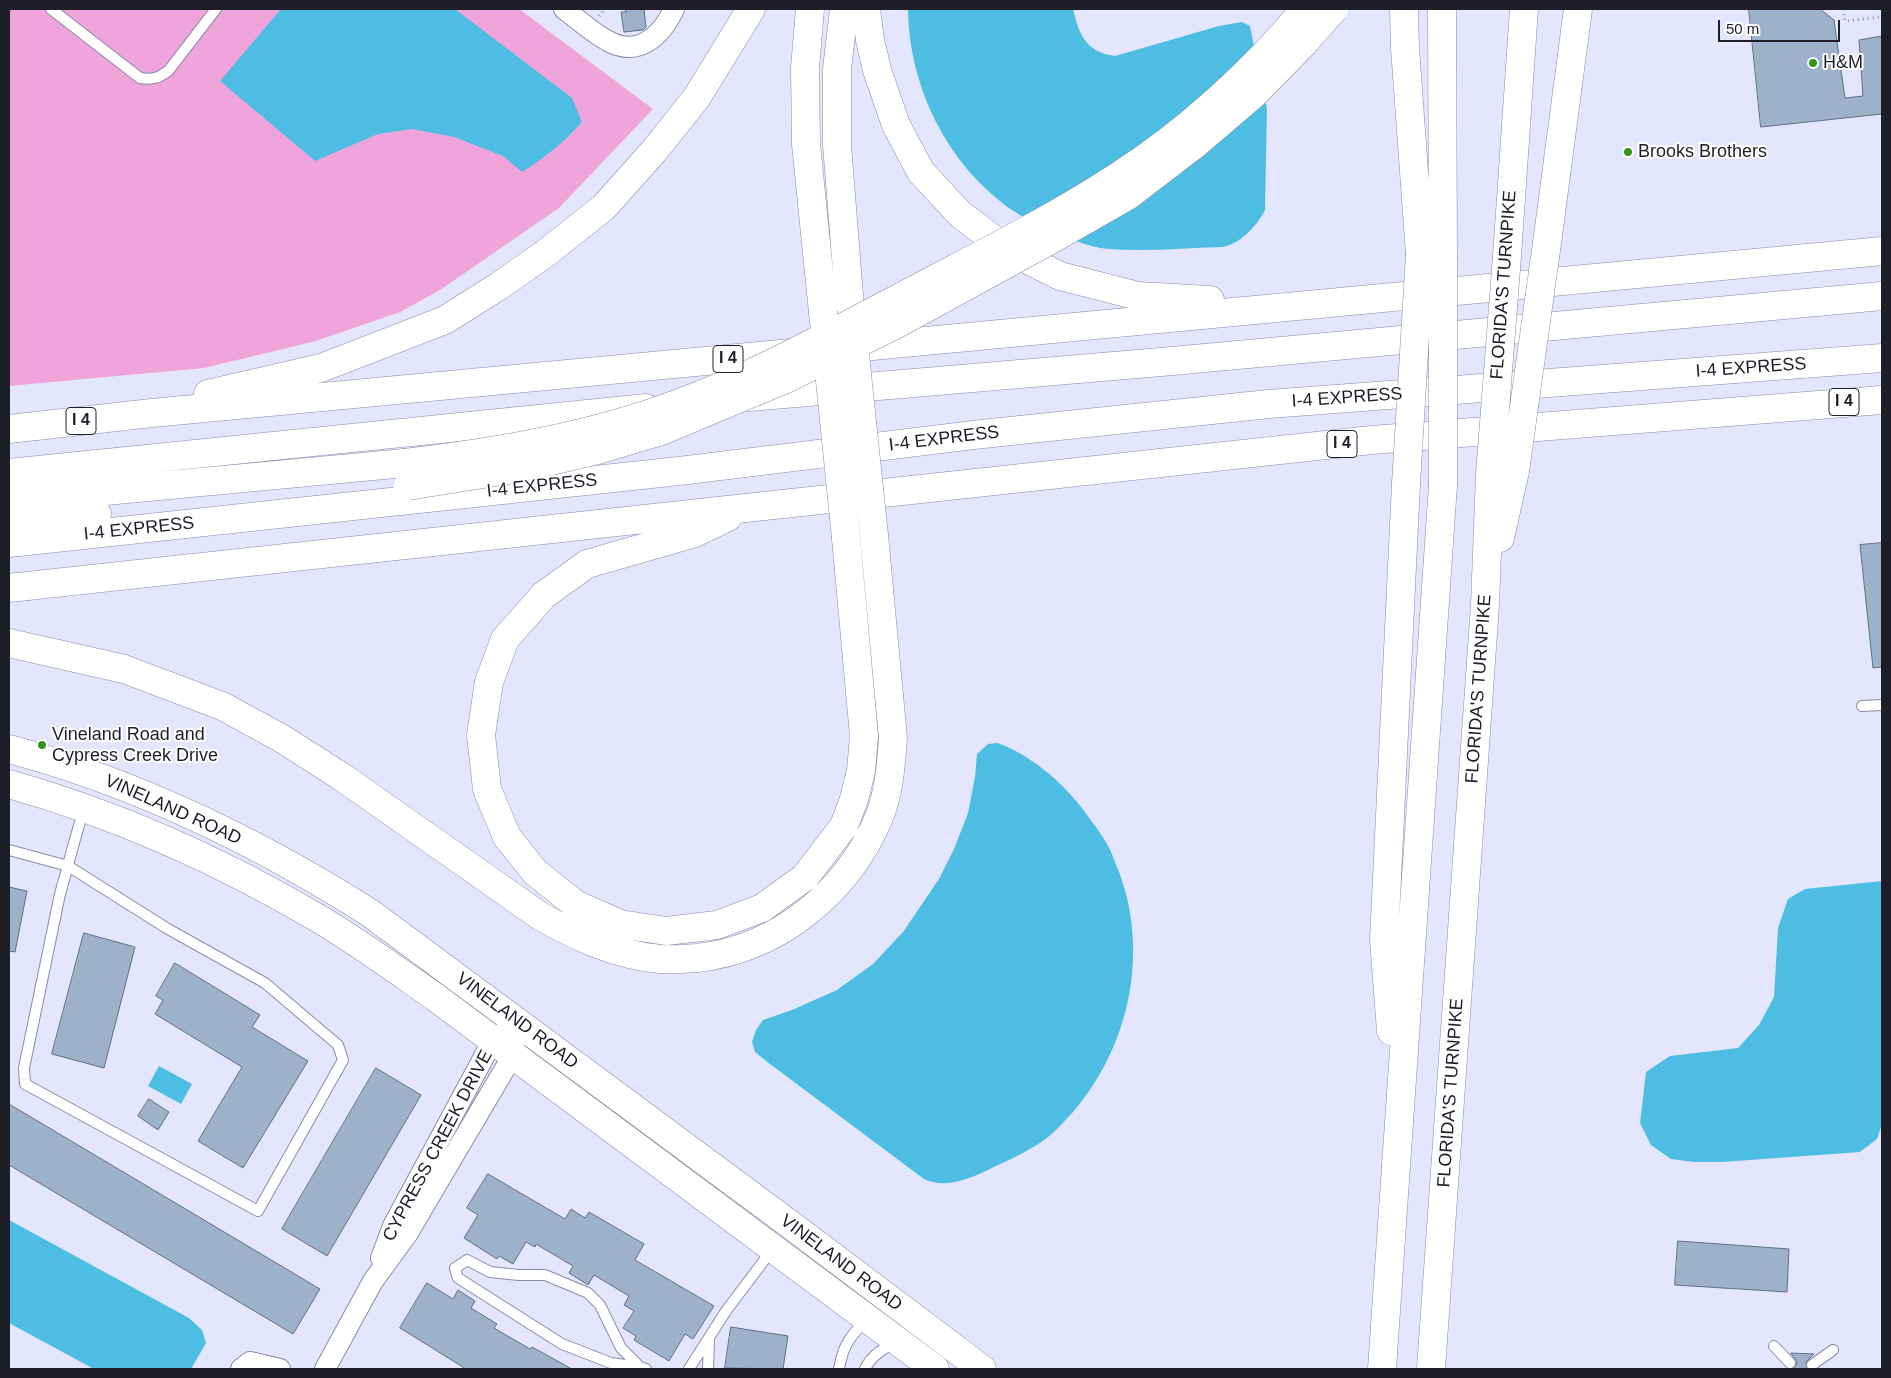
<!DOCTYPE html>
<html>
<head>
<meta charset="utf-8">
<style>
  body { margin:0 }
  #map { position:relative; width:1891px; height:1378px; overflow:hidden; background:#e4e6ff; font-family:Helvetica,sans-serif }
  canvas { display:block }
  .frame { position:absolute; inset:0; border:10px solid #1d1e28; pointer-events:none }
  .scale { position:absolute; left:1718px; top:20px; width:122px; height:22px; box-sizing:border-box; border:2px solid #1d1e28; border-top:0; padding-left:6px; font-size:15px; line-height:18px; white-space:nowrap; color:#1d1e28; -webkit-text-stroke:4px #fff; paint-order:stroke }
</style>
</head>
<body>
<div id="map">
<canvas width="1891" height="1378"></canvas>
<div class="frame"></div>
<div class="scale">50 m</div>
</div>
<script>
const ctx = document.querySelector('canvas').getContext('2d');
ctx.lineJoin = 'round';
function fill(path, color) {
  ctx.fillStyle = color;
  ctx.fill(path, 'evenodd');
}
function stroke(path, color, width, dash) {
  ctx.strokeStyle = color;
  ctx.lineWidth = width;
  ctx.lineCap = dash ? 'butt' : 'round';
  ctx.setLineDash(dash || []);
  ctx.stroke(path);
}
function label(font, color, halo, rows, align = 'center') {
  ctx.font = font + ' Helvetica,sans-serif';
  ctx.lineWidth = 4;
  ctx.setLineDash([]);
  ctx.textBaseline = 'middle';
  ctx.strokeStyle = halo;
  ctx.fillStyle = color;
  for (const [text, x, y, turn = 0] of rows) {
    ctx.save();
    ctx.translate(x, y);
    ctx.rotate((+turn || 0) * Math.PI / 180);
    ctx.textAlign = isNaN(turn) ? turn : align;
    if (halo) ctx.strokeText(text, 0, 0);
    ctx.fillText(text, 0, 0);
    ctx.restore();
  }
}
fill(new Path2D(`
  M9,9h510l134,100 -94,99 -119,82 -40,22 -84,29 -112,27 -195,18z`), '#efa5db');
fill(new Path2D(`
  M281,9h174l117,89 10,24c-18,21 -37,35 -60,50l-19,-16 -49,-19 -42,-8 -34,5 -63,27 -95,-80z
  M908,9h165c6,26 13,43 42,47l104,-30 23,-4 8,4 17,83 -2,101c-9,17 -24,33 -42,37 -38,1 -77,5 -114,2 -23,-2 -43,-12 -64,-22 -10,-5 -21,-9 -30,-15 -67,-45 -106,-124 -107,-203z
  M998,743c37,14 70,44 92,76 6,8 12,16 17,25 5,8 8,19 12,28 34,90 5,195 -65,260 -17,15 -38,25 -58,34 -22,11 -48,24 -72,13l-158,-118 -11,-9 -3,-10 4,-12 7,-10 29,-10 45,-20 36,-26 30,-32 36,-53 15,-30 14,-36 7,-36 2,-23 11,-10z
  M1882,881v243l-5,15 -17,13 -138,10h-28l-23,-3 -20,-14 -11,-22 6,-51 24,-16 68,-8 21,-23 15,-28 4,-69 10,-29 17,-10z
  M159,1066l33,18 -11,20 -33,-18z
  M9,1220l180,98 13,12 4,13 -15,26h-97l-85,-46z`), '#4ebde3');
const building = new Path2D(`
  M625,9h19l2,18 -3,3 -19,2 -3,-20h5z
  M1749,9h71l14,11 11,78 18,-2 -4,-56 23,-4v78l-121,13z
  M1882,543v124l-9,1 -13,-123z
  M9,887l18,4 -12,61 -6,-1z
  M84,933l51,14 -31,121 -52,-14z
  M175,963l85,52 -8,12 56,34 -65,107 -45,-27 44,-74 -87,-53 8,-14 -7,-4z
  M376,1068l45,27 -94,161 -45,-27z
  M149,1099l20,13 -11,18 -20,-14z
  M9,1104l311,185 -27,45 -284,-169z
  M488,1174l77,45 6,-10 14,9 4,-6 55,32 -9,16 79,46 -21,33 -8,-5 -16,27 -35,-21 2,-4 -13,-8 11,-17 -10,-6 5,-9 -35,-21 -6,10 -19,-12 4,-7 -37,-22 -1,3 -9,-5 -13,22 -14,-8 -2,3 -33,-21 14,-23 -11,-7z
  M1678,1241l111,8 -2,43 -112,-7z
  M427,1283l26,16 5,-9 17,11 -4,7 26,16 -3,4 36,21 2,-2 40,22h-106l-66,-41z
  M731,1327l57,9 -5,33 -58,-1z
  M1791,1353l23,1 -8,8 1,7h-14l3,-4 1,-3z`);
fill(building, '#9db2ca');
stroke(building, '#5d7086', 1);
const lane = new Path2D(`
  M51,9l89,69c13,2 19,0 29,-8l47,-61
  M1862,706l20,-1
  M9,850l59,16 100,63 97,54 73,62 5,15 -85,151 -233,-127 -1,-16 36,-174c8,-28 15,-57 24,-85
  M1774,1346l16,17
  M1812,1365l21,-15
  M640,1367l-19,-19 -21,-43 -12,-12 -43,-18h-26l-29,-3 -23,-12 -12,8 3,10 104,66 49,19 29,4 6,2
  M689,1369l37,-58 46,-61
  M708,1369l1,-30
  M839,1369c4,-24 11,-33 28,-49
  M865,1369c6,-13 17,-20 30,-26`);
const street = new Path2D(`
  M564,9c14,10 28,24 44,32 31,17 54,-6 66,-32
  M381,1258l12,-32 100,-186 11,-8
  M241,1369l9,-7 30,7
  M325,1369l48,-88 35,-48 105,-178 4,-34`);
const secondary = new Path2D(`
  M9,749c128,34 249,93 361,164l421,312 191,144
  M9,784c110,31 214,78 312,136 40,24 77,51 114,77l500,372`);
const highway = new Path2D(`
  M810,9l-5,59 1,76 17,168
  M844,9l-7,60v76l13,163
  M866,9l4,31 7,30 19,55 25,47 39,42 46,35 54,27 78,20 72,4
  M1404,9l1,39 15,206
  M1442,9l1,247
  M1547,243l31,-234
  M1507,256l17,-247
  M851,348l1031,-97
  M208,394l113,-26 124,-48 54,-34 47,-33 58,-46 50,-56 43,-54 54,-88
  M749,397l412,-35 721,-66
  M9,429l143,-16 639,-60
  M9,473l637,-65
  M9,500l396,-37
  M728,517l-33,16 -108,31 -43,31 -39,44 -16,43 -8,53 6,54 20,48 28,35 40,32 45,20 46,7 51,-6 45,-17 43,-31 39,-51 10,-27 7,-28 3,-35 -18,-198
  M9,523l88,-9
  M1500,538l15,-67
  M9,543l670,-72 303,-37 287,-30 613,-46
  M9,588l1363,-148 510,-40
  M9,643l115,26 98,37 59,32 61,39 198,139c37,21 76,39 120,43 12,1 25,0 37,-1 81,-9 149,-65 181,-138 11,-26 13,-54 15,-82l-19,-203
  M1391,1031l-7,-91 22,-456
  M1382,1369l61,-884
  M1431,1369l54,-764 5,-131`);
stroke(lane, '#898ca8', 12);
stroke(street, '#898ca8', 22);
stroke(secondary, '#898ca8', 29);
stroke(highway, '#898ca8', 29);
stroke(new Path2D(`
  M1843,9l2,12 37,-4
  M599,16l6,-7`), '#8e8fa2', 3, [1, 4]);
stroke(lane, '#fff', 10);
stroke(street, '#fff', 20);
stroke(secondary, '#fff', 28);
stroke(highway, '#fff', 28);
const highwayBridge = new Path2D(`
  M823,312l23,226
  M852,327l22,208
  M405,463c82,-10 164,-23 243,-49 91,-30 177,-77 262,-122 70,-37 141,-72 207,-115 69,-44 137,-106 188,-168
  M1515,471l32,-228
  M1490,474l17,-218
  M1406,484l14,-230
  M1443,485v-229
  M408,486l119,-19 67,-16 67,-20 127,-53 109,-54 157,-86 75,-43 64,-49 62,-53 49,-50 30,-34`);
stroke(highwayBridge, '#898ca8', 29, []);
stroke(highwayBridge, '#fff', 28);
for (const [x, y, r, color] of [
  [1813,63,5,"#35971a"],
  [1628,152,5,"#35971a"],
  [42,745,5,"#35971a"]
]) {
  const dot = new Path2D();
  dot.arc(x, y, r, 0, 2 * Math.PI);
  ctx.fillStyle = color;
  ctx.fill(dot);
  stroke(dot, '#fff', 2);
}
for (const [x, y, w] of [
  [728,359,30],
  [1844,402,30],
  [81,421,30],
  [1342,444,30]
]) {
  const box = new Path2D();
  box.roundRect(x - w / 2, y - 13.5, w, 27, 4);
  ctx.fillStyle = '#fff';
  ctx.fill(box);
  stroke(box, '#1d1e28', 1);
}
label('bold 16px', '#1d1e28', null, [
  ["I 4",728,359],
  ["I 4",1844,402],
  ["I 4",81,421],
  ["I 4",1342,444]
]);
label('18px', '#1d1e28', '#fff', [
  ["H&M",1823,63],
  ["Brooks Brothers",1638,152],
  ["Vineland Road and",52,735],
  ["Cypress Creek Drive",52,756]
], 'left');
label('18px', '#1d1e28', '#fff', [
  ["FLORIDA'S TURNPIKE",1504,285,-86],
  ["I-4 EXPRESS",1751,368,-4],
  ["I-4 EXPRESS",1347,398,-4],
  ["I-4 EXPRESS",944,439,-7],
  ["I-4 EXPRESS",542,486,-6],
  ["I-4 EXPRESS",139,529,-6],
  ["FLORIDA'S TURNPIKE",1479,689,-86],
  ["VINELAND ROAD",173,810,24],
  ["VINELAND ROAD",517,1021,37],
  ["FLORIDA'S TURNPIKE",1451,1093,-86],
  ["CYPRESS CREEK DRIVE",438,1146,-62],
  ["VINELAND ROAD",841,1263,37]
]);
</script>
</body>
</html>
